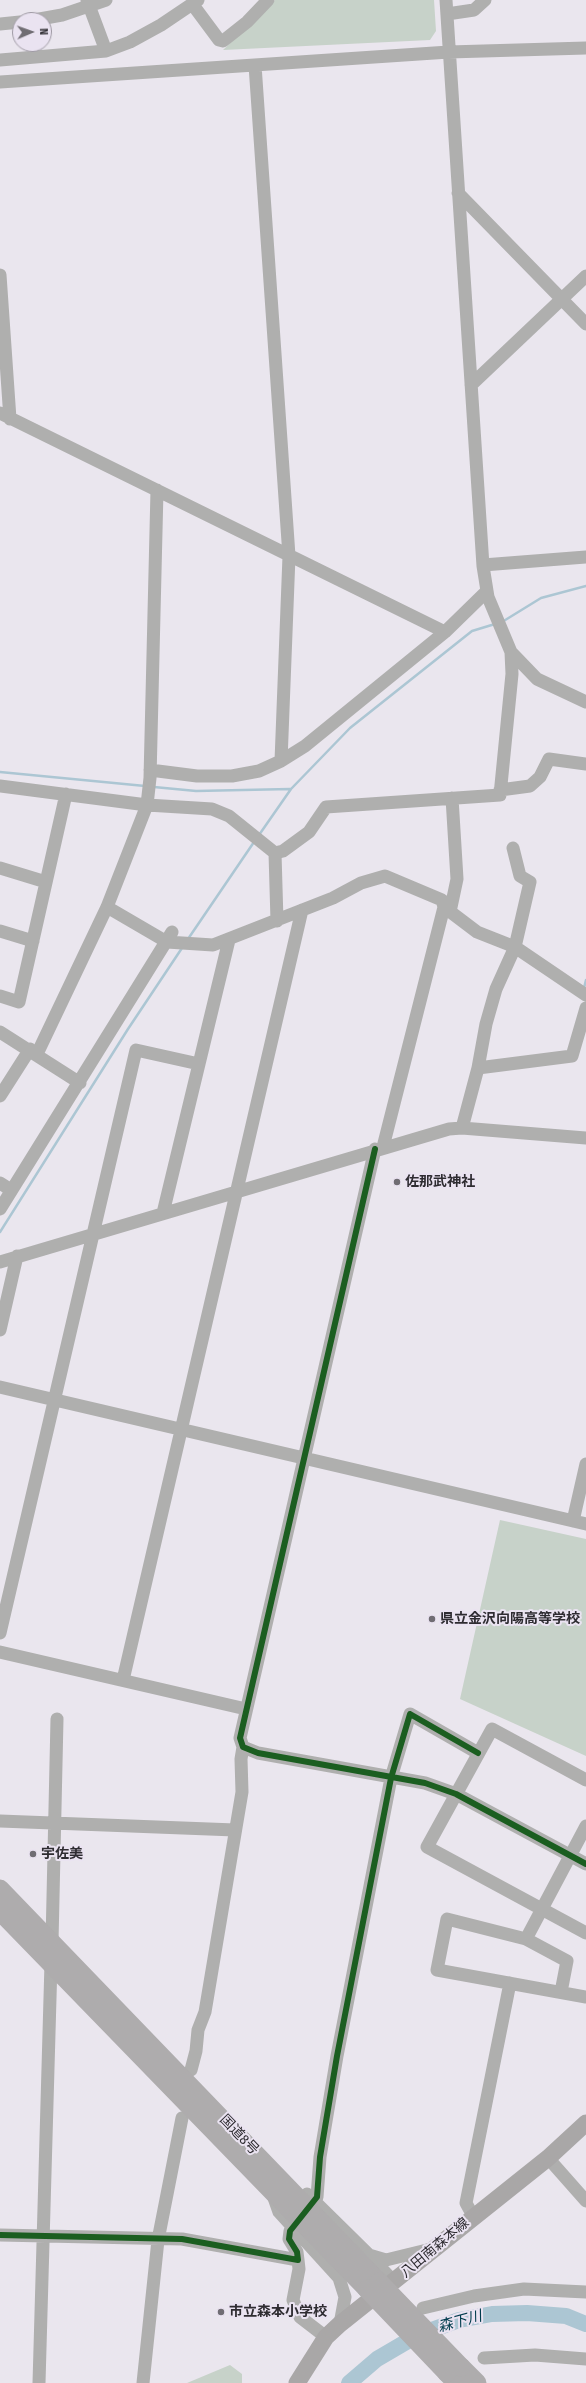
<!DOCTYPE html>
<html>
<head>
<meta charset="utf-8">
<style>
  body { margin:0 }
  #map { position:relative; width:586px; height:2383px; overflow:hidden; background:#eae6ee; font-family:"Fira Sans Condensed",sans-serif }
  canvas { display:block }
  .north { position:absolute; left:12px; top:12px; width:40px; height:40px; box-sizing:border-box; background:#eae3f1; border:1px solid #9f9aa4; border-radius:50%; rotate:88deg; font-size:11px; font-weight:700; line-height:16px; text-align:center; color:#2e2c31 }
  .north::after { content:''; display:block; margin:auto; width:14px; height:18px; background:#706d73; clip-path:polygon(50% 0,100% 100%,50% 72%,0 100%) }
</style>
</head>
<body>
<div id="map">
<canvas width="586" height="2383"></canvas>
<div class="north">N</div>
</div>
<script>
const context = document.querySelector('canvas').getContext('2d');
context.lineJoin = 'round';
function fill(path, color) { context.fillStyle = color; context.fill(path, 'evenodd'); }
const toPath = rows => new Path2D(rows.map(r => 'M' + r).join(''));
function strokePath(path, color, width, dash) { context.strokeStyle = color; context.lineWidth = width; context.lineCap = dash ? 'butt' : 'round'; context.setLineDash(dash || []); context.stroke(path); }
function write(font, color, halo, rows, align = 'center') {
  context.font = font + ' "Fira Sans Condensed","Noto Sans JP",sans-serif'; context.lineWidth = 4; context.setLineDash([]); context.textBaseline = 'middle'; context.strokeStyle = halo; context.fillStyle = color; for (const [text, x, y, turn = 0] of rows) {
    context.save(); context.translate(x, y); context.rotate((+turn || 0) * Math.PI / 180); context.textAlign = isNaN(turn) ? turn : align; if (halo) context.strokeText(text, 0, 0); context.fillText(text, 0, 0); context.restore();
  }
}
const green = toPath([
  [275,0,434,0,436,31,430,40,223,50],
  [500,1520,586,1539,586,1756,460,1699],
  [230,2365,242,2374,242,2383,187,2383]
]);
const stream = toPath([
  [502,622,541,598,586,586],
  [0,772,145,786],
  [154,787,196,791,290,789],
  [259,835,291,789,350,728,472,631,495,624],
  [188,939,254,842],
  [584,988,586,980],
  [0,1232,128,1029,182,948]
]);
const river = toPath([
  [349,2383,377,2359,418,2335,459,2320,492,2314,527,2313,566,2316,586,2324]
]);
const minor = toPath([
  [87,0,106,51],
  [446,0,483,566,488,597,511,652,537,679,586,702],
  [193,5,219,40,223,41,247,22,268,0],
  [447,14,474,10,485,0],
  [34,20,62,15,106,0],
  [0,24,20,22],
  [0,60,106,51,130,42,161,25,198,0],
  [255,65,289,556,281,761],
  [0,82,449,52,586,48],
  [458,193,586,324],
  [0,275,10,419],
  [471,385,586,276],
  [0,413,445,632],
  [483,565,586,557],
  [150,770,197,776,232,776,259,771,281,761,305,746,445,632,487,591],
  [0,786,147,805,212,809,229,816,275,853,283,851,309,832,326,807,500,795,512,674,511,652],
  [500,790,530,786,540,777,549,759,586,764],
  [275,853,277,921],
  [0,868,46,882],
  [107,907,167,942,213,945,333,898,361,883,385,876,442,900,444,907,383,1147],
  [444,907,477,932,515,947,586,995],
  [450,912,457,879,452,798],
  [0,931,33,941],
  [0,996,19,1002,66,794],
  [0,1032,80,1083],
  [37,1054,107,907,147,805,150,778,157,490],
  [199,1064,229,940],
  [478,1068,486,1024,496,989,515,947,530,882,520,876,513,848],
  [0,1096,30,1049],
  [462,1128,478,1068,572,1056,586,1008],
  [375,1149,240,1738,243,1747,258,1753,425,1783,456,1794,586,1864],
  [0,1183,11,1190],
  [0,1209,172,932],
  [0,1262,449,1129,462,1128,586,1138],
  [0,1330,17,1256],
  [0,1387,586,1524],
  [573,1521,586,1464],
  [0,1633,136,1050,199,1064,163,1213],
  [0,1652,246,1709],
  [123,1680,302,910],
  [586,1780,492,1729,427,1847,586,1933],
  [0,1821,235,1830],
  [526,1939,586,1826],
  [52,1942,57,1719],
  [561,1992,567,1961,526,1939,447,1919,437,1970,586,1997],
  [191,2070,196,2051,198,2030,205,2012,242,1792,241,1759,243,1747],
  [548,2158,586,2201],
  [307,2194,369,2255,386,2260,431,2249],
  [273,2195,279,2212,339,2278,345,2297,340,2324],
  [317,2197,320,2157,337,2056,391,1778,410,1714,478,1753],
  [473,2216,466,2203,510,1983],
  [0,2235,182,2239,298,2260,297,2252,289,2239,290,2231],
  [369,2255,394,2282],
  [298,2260,299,2269,293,2300,300,2317,326,2337],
  [423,2308,474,2296,524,2289,586,2292],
  [484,2358,535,2355,586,2359],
  [39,2383,51,1963],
  [143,2383,158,2240,182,2118]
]);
const major = toPath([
  [297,2383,326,2337,340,2324,548,2158,586,2123]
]);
const highway = toPath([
  [0,1889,379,2282],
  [0,1911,367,2289],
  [461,2367,477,2383],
  [447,2373,457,2383]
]);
const highwayBridge = toPath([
  [379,2282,461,2367],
  [367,2289,447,2373]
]);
const cycleway = toPath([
  [375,1149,240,1738,243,1747,258,1753,425,1783,456,1794,586,1864],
  [0,2235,182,2239,298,2260,297,2252,289,2239,290,2231,317,2197,320,2157,337,2056,391,1778,410,1714,478,1753]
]);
const markers = [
  [397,1182,4,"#706d73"],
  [432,1619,4,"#706d73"],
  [33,1854,4,"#706d73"],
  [221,2312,4,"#706d73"]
];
const poiNames = [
  ["佐那武神社",405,1182],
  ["県立金沢向陽高等学校",440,1619],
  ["宇佐美",41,1854],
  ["市立森本小学校",229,2312]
];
const streetNames = [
  ["国道8号",239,2135,46],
  ["八田南森本線",435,2248,-40]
];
const waterNames = [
  ["森下川",460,2322,-15]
];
fill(green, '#c7d2c9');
strokePath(stream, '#acc6d3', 2.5);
strokePath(river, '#acc6d3', 16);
strokePath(minor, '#afafae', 13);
strokePath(major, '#a9a7a7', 17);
strokePath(highway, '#aeacad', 19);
strokePath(highwayBridge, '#aeacad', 19);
strokePath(cycleway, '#1b5e20', 6);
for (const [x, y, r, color] of markers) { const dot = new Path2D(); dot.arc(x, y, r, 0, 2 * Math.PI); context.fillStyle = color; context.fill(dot); strokePath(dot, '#eae3f1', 1.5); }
write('bold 14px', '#2e2c31', '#eae3f1', poiNames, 'left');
write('14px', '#2e2c31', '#eae3f1', streetNames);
write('italic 15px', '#003c4d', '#eae3f1', waterNames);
</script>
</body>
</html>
